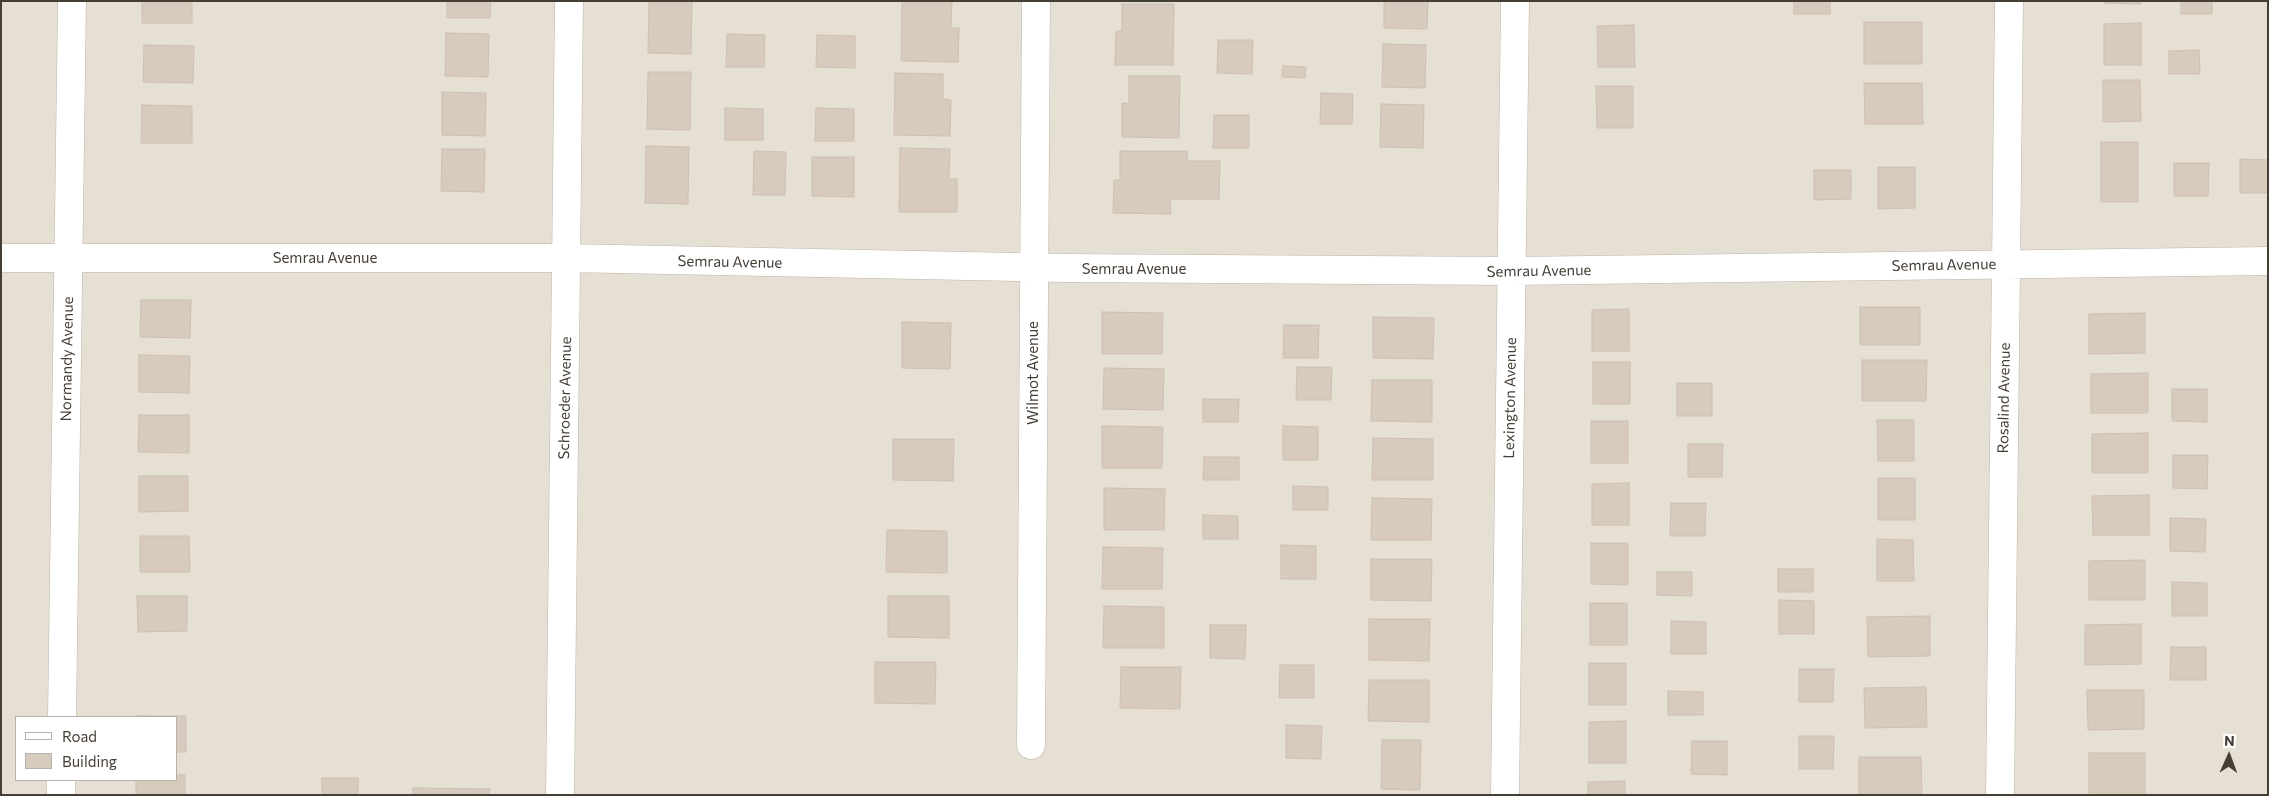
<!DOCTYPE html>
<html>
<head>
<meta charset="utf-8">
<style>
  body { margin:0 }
  #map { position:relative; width:2269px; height:796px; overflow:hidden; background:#f3eee5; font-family:Commissioner,sans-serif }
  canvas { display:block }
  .frame { position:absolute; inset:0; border:2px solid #453e35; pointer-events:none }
  .legend { position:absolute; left:15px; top:716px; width:162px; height:65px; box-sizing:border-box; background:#fff; border:1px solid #b5b2ae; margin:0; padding:6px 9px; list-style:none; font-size:15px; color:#453e35 }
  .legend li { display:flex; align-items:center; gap:10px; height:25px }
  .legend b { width:25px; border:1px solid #b5b2ae }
  .north { position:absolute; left:2204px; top:731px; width:50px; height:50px; -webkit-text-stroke:4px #fff; paint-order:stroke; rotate:2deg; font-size:14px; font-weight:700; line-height:20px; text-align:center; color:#453e35 }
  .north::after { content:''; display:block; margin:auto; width:18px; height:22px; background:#453e35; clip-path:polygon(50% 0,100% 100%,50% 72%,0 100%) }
</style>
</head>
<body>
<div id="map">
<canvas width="2269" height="796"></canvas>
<div class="frame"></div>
<ul class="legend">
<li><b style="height:6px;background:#fff"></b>Road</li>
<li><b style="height:14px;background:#d7cbbe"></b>Building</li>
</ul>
<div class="north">N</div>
</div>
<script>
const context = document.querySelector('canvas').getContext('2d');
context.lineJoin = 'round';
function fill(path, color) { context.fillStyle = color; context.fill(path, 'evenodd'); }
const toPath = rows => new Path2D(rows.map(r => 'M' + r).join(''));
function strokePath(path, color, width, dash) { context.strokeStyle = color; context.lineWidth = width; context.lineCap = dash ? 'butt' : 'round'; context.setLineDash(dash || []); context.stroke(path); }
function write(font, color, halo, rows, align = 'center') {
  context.font = font + ' Commissioner,sans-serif'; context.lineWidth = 5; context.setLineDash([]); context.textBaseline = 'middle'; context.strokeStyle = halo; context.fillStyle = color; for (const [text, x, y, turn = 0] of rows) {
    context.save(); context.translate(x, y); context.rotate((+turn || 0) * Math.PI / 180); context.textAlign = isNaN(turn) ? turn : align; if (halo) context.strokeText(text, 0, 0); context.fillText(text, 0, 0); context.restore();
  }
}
const residential = toPath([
  [1,1,2268,1,2268,795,1,795],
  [16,717,176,717,176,780,16,780]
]);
const building = toPath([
  [142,1,192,1,192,23,142,23,142,1],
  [447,1,491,1,490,18,447,18,447,1],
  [649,1,692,1,691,54,648,53,649,1],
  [902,1,952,1,951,28,959,28,958,62,901,61,902,1],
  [1384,1,1428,1,1427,29,1384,28,1384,1],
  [1794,1,1830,1,1830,14,1794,14,1794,1],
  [2104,1,2141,1,2141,4,2104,3,2104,1],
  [2181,1,2212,1,2212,14,2181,14,2181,1],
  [1122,4,1174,4,1173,65,1115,65,1116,31,1122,31,1122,4],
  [1864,22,1922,22,1922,64,1864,64,1864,22],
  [2141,23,2141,65,2104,65,2104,24,2141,23],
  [1634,25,1635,67,1598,67,1597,26,1634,25],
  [446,33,489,34,488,77,445,76,446,33],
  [727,34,765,35,764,67,726,67,727,34],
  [817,35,855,36,855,68,816,67,817,35],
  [1218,40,1253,40,1252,74,1217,73,1218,40],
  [1383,44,1426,45,1425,88,1382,87,1383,44],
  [144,45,194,46,193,83,143,82,144,45],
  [2199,50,2200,74,2169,74,2169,51,2199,50],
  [1283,66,1306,67,1305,78,1282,77,1283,66],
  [648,72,691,72,690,130,647,129,648,72],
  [895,73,943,74,943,99,951,100,950,136,894,135,895,73],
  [1129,76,1180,76,1179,138,1122,137,1122,103,1129,104,1129,76],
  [2103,80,2140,80,2141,121,2103,122,2103,80],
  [1864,83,1922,83,1923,124,1865,124,1864,83],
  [1596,86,1633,86,1633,128,1597,128,1596,86],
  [442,92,486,93,485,136,442,135,442,92],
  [1321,93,1353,94,1352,124,1320,124,1321,93],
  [1381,104,1424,105,1423,148,1380,147,1381,104],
  [142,105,192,106,192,143,141,143,142,105],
  [725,108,763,109,763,140,725,140,725,108],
  [816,108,854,109,854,141,815,141,816,108],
  [1214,115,1249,115,1249,148,1213,148,1214,115],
  [2101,142,2138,142,2138,202,2101,202,2101,142],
  [646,146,689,147,688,204,645,203,646,146],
  [900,148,950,149,949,179,957,179,957,212,899,212,900,148],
  [442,149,485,149,484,192,441,191,442,149],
  [754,151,786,152,785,195,753,195,754,151],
  [1120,151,1187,151,1188,161,1220,161,1219,199,1170,199,1171,214,1113,213,1114,180,1120,180,1120,151],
  [812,157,854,157,854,197,812,196,812,157],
  [2240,159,2268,160,2268,193,2240,193,2240,159],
  [2174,163,2209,163,2208,196,2174,196,2174,163],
  [1878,167,1915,167,1915,208,1878,209,1878,167],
  [1814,170,1851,170,1851,199,1814,200,1814,170],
  [141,300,191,300,190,338,140,337,141,300],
  [1860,307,1920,307,1920,345,1860,345,1860,307],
  [1629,309,1629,351,1592,351,1592,310,1629,309],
  [1102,312,1163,313,1162,354,1102,354,1102,312],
  [2145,313,2145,353,2089,354,2089,314,2145,313],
  [1373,317,1434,318,1433,359,1373,358,1373,317],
  [902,322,951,323,950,369,902,368,902,322],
  [1284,325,1319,325,1318,358,1283,358,1284,325],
  [139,355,190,356,189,393,139,392,139,355],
  [1862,360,1927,360,1926,401,1862,401,1862,360],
  [1593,362,1630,362,1630,404,1593,404,1593,362],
  [1297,367,1332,367,1331,400,1296,400,1297,367],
  [1104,368,1164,369,1163,410,1103,409,1104,368],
  [2148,373,2148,413,2091,413,2091,374,2148,373],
  [1372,380,1432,380,1432,422,1371,421,1372,380],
  [1677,383,1712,383,1712,416,1677,416,1677,383],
  [2172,389,2207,389,2207,422,2172,421,2172,389],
  [1203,399,1239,399,1238,422,1203,422,1203,399],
  [139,415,189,415,189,453,138,452,139,415],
  [1877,420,1914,420,1914,461,1878,461,1877,420],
  [1591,421,1628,421,1628,463,1591,463,1591,421],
  [1102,426,1163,427,1162,468,1102,468,1102,426],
  [1283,426,1318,427,1318,460,1283,460,1283,426],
  [2148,433,2148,473,2092,473,2092,434,2148,433],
  [1373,438,1433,439,1433,480,1372,480,1373,438],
  [893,439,954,439,953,481,893,480,893,439],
  [1688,444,1723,444,1722,477,1688,477,1688,444],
  [2173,455,2208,455,2207,489,2173,488,2173,455],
  [1204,457,1239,457,1239,480,1203,480,1204,457],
  [139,476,188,476,188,511,139,512,139,476],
  [1878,478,1915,478,1915,520,1878,520,1878,478],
  [1629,483,1629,525,1592,525,1592,484,1629,483],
  [1293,486,1328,487,1328,510,1293,510,1293,486],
  [1104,488,1165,489,1164,530,1104,530,1104,488],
  [2149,495,2149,535,2093,535,2092,496,2149,495],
  [1372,498,1432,499,1431,540,1371,540,1372,498],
  [1671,503,1706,503,1705,536,1670,536,1671,503],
  [1203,515,1238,516,1238,539,1203,539,1203,515],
  [2170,518,2206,519,2205,552,2170,551,2170,518],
  [887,530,947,531,947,573,886,572,887,530],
  [140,536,189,536,190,572,140,572,140,536],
  [1877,539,1913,540,1914,581,1877,581,1877,539],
  [1591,543,1628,543,1628,585,1591,584,1591,543],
  [1281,545,1316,546,1316,579,1281,579,1281,545],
  [1103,547,1163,548,1162,589,1102,589,1103,547],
  [1371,559,1432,559,1431,601,1371,600,1371,559],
  [2145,560,2145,600,2089,600,2089,561,2145,560],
  [1778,569,1813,569,1813,592,1778,592,1778,569],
  [1657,572,1692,572,1692,596,1657,595,1657,572],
  [2172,582,2207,583,2207,616,2172,616,2172,582],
  [137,596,187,596,187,631,138,632,137,596],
  [888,596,949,596,949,638,888,637,888,596],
  [1779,600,1814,601,1814,634,1779,634,1779,600],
  [1590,603,1627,603,1627,645,1590,645,1590,603],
  [1104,606,1164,607,1164,648,1103,648,1104,606],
  [1930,616,1930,656,1868,657,1867,617,1930,616],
  [1369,619,1430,619,1429,661,1369,660,1369,619],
  [1671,621,1706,622,1706,654,1671,654,1671,621],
  [2141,624,2141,664,2085,665,2085,625,2141,624],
  [1210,625,1246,625,1245,659,1210,658,1210,625],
  [2171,647,2206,647,2206,680,2170,680,2171,647],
  [875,662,936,662,935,704,875,703,875,662],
  [1589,663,1626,663,1626,705,1589,705,1589,663],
  [1280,665,1314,665,1314,698,1279,698,1280,665],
  [1121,667,1181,667,1180,709,1120,708,1121,667],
  [1799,669,1834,669,1833,702,1799,702,1799,669],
  [1369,680,1429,680,1429,722,1368,721,1369,680],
  [1926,687,1927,727,1865,728,1864,688,1926,687],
  [2087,690,2144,690,2144,729,2088,730,2087,690],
  [1668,691,1703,692,1703,715,1668,715,1668,691],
  [136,716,186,716,186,752,176,752,176,717,136,716],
  [1626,721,1626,763,1589,763,1589,722,1626,721],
  [1286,725,1322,726,1321,759,1286,758,1286,725],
  [1799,736,1834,736,1833,769,1799,769,1799,736],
  [1382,740,1421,740,1420,790,1381,789,1382,740],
  [1692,741,1727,741,1727,775,1691,774,1692,741],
  [2089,753,2145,753,2145,793,2089,793,2089,753],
  [1859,757,1921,757,1922,795,1859,795,1859,757],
  [176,775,185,775,185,795,136,795,136,780,176,780,176,775],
  [322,778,358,778,358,795,322,795,322,778],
  [1625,781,1625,795,1588,795,1588,782,1625,781],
  [413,788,490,789,489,795,413,795,413,788]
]);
const minor = toPath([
  [1,258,567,258,1066,268,1512,271,2268,261],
  [62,717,72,1],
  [1031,745,1036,1],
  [61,795,61,780],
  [560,795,569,1],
  [1505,795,1515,1],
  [2000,795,2009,1]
]);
const streetNames = [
  ["Semrau Avenue",325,258],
  ["Semrau Avenue",730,262,1],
  ["Semrau Avenue",1944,265,-1],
  ["Semrau Avenue",1134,269],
  ["Semrau Avenue",1539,271,-1],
  ["Normandy Avenue",67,359,-89],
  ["Wilmot Avenue",1033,373,-90],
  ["Schroeder Avenue",565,398,-89],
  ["Lexington Avenue",1510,398,-89],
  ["Rosalind Avenue",2004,398,-89]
];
fill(residential, '#e6dfd3');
fill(building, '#d7cbbe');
strokePath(building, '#cfc0ae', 1);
strokePath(minor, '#beb5a8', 29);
strokePath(minor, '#fff', 28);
write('15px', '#453e35', '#fff', streetNames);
</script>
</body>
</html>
